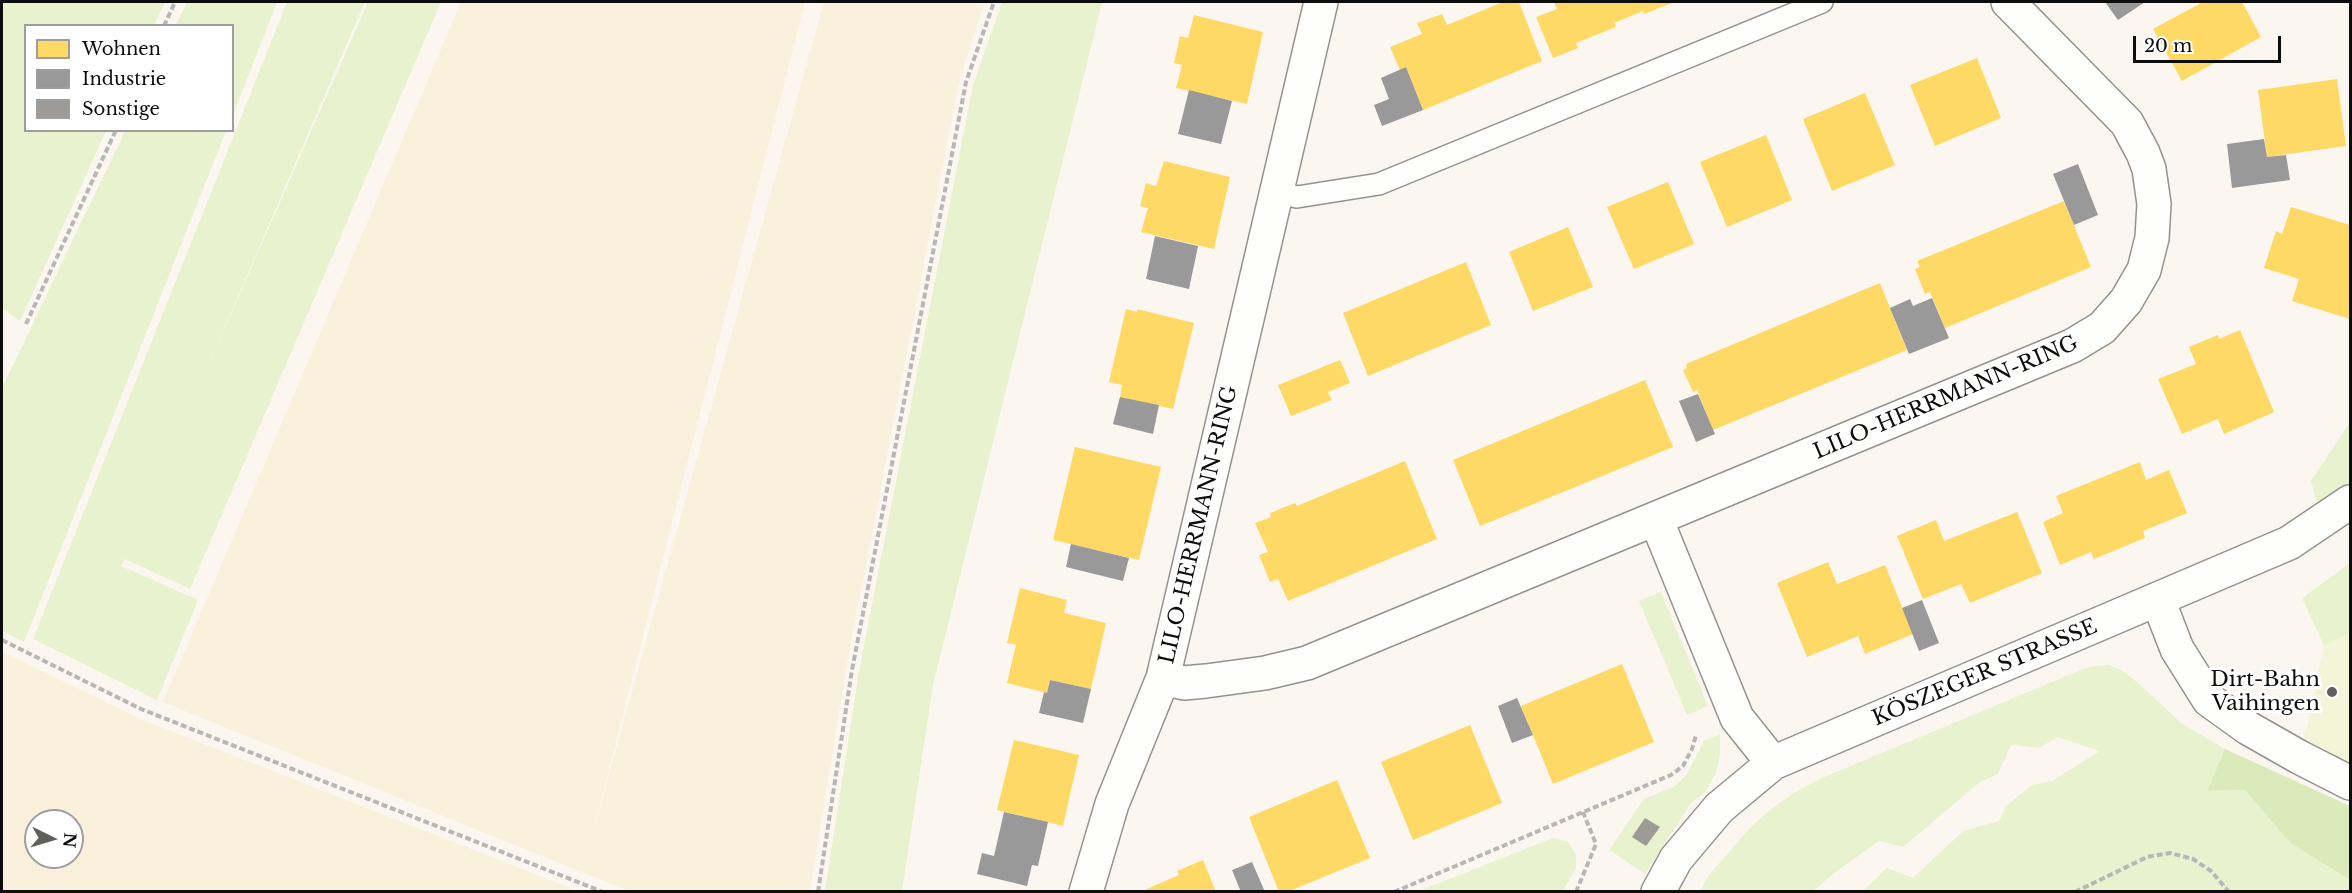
<!DOCTYPE html>
<html>
<head>
<meta charset="utf-8">
<style>
  body { margin:0 }
  #map { position:relative; width:2352px; height:893px; overflow:hidden; background:#fbf7f0; font-family:"Libre Baskerville",serif }
  canvas { display:block }
  .frame { position:absolute; inset:0; border:3px solid #0d0d0d; pointer-events:none }
  .legend { position:absolute; left:24px; top:24px; width:210px; height:108px; box-sizing:border-box; background:#fff; border:2px solid #9e9e9e; margin:0; padding:8px 10px; list-style:none; font-size:18px; color:#0d0d0d }
  .legend li { display:flex; align-items:center; gap:12px; height:30px }
  .legend b { width:30px; border:2px solid #9e9e9e }
  .north { position:absolute; left:24px; top:809px; width:60px; height:60px; box-sizing:border-box; background:#fff; border:2px solid #9e9e9e; border-radius:50%; rotate:95deg; font-size:16px; font-weight:700; line-height:24px; text-align:center; color:#0d0d0d }
  .north::after { content:''; display:block; margin:auto; width:21px; height:27px; background:#605f5c; clip-path:polygon(50% 0,100% 100%,50% 72%,0 100%) }
  .scale { position:absolute; left:2133px; top:36px; width:148px; height:27px; box-sizing:border-box; border:3px solid #0d0d0d; border-top:0; padding-left:8px; font-size:18px; line-height:21px; white-space:nowrap; color:#0d0d0d; -webkit-text-stroke:4px #fff; paint-order:stroke }
</style>
</head>
<body>
<div id="map">
<canvas width="2352" height="893"></canvas>
<div class="frame"></div>
<ul class="legend">
<li><b style="height:16px;background:#ffd966"></b>Wohnen</li>
<li><b style="height:16px;background:#999"></b>Industrie</li>
<li><b style="height:16px;background:#9e9a96"></b>Sonstige</li>
</ul>
<div class="north">N</div>
<div class="scale">20 m</div>
</div>
<script>
const context = document.querySelector('canvas').getContext('2d');
context.lineJoin = 'round';
function fill(path, color) { context.fillStyle = color; context.fill(path, 'evenodd'); }
const toPath = rows => new Path2D(rows.map(r => 'M' + r).join(''));
function strokePath(path, color, width, dash) { context.strokeStyle = color; context.lineWidth = width; context.lineCap = dash ? 'butt' : 'round'; context.setLineDash(dash || []); context.stroke(path); }
function write(font, color, halo, rows, align = 'center') {
  context.font = font + ' "Libre Baskerville",serif'; context.lineWidth = 6; context.setLineDash([]); context.textBaseline = 'middle'; context.strokeStyle = halo; context.fillStyle = color; for (const [text, x, y, turn = 0] of rows) {
    context.save(); context.translate(x, y); context.rotate((+turn || 0) * Math.PI / 180); context.textAlign = isNaN(turn) ? turn : align; if (halo) context.strokeText(text, 0, 0); context.fillText(text, 0, 0); context.restore();
  }
}
const farmland = toPath([
  [461,2,805,2,593,832,824,2,985,2,959,81,846,669,810,891,628,891,163,702],
  [2,651,138,718,578,891,2,891],
  [36,821,72,821,72,857,36,857]
]);
const green = toPath([
  [2,2,165,2,154,25,26,26,26,130,106,131,20,321,2,308],
  [187,2,277,2,233,115,232,26,176,25],
  [287,2,365,2,204,375,368,2,441,2,190,589,125,559,121,566,198,600,157,700,33,639],
  [1002,2,1102,2,933,685,902,891,825,891,859,671,973,85],
  [125,131,226,131,24,642,2,631,2,388],
  [2350,422,2350,482,2318,506,2311,481],
  [2350,563,2350,633,2324,646,2302,598],
  [1661,592,1708,706,1687,715,1639,601],
  [2109,665,2123,671,2137,682,2181,723,2225,749,2207,791,2245,790,2290,843,2350,880,2350,892,1863,891,1887,868,1913,878,1963,831,1999,821,2006,806,2032,785,2052,781,2100,751,2058,737,2039,748,2011,745,1998,774,1980,782,1903,847,1879,841,1833,874,1813,891,1699,892,1709,875,1749,829,1771,809,1795,792,1822,778,2083,669,2094,666],
  [1720,734,1720,753,1716,773,1705,792,1691,803,1645,874,1609,850,1644,799,1675,786,1687,774,1704,741],
  [1553,838,1568,842,1576,855,1576,868,1563,891,1419,891]
]);
const forest = toPath([
  [2225,749,2350,806,2350,880,2290,843,2245,790,2207,791]
]);
const pitch = toPath([
  [2350,633,2350,764,2304,739,2324,646]
]);
const homes = toPath([
  [1503,2,1519,2,1542,61,1423,110,1406,67,1400,70,1390,47,1422,34,1417,23,1442,14,1447,25],
  [1554,2,1675,2,1644,14,1643,11,1614,23,1616,27,1576,43,1578,48,1553,58,1536,17,1557,9],
  [2203,2,2242,2,2261,37,2182,81,2153,29],
  [1194,15,1263,32,1247,104,1176,88,1182,65,1174,63,1180,36,1188,38],
  [1977,58,2001,118,1935,146,1910,85],
  [2337,79,2346,146,2267,157,2258,90],
  [1865,93,1895,165,1832,191,1803,119],
  [1766,135,1792,200,1727,227,1700,162],
  [1164,161,1230,177,1214,249,1141,232,1148,208,1140,206,1146,183,1156,186],
  [1668,182,1694,244,1634,269,1607,207],
  [2064,201,2091,267,1945,328,1930,292,1925,294,1915,269,1920,267,1917,261],
  [2291,207,2350,225,2350,319,2292,301,2299,279,2264,268,2276,231,2282,234],
  [1568,227,1593,287,1533,311,1509,252],
  [1466,262,1491,325,1368,376,1343,313],
  [1880,283,1907,350,1713,430,1697,390,1693,392,1683,370,1687,368,1686,364],
  [1126,309,1137,312,1137,309,1194,323,1173,409,1120,397,1122,385,1109,382],
  [2240,330,2274,412,2224,434,2218,419,2182,434,2158,379,2196,364,2189,347,2218,335,2219,339],
  [1340,360,1350,383,1328,392,1332,400,1291,416,1278,385],
  [1645,380,1673,447,1480,526,1453,460],
  [1075,447,1161,467,1139,560,1053,540],
  [1405,461,1437,539,1288,601,1278,579,1270,582,1259,555,1268,552,1255,523,1271,517,1270,513,1295,503,1297,506],
  [2140,462,2146,480,2169,470,2187,513,2143,531,2145,538,2094,559,2091,552,2060,565,2043,522,2063,513,2056,496],
  [2017,512,2042,573,1970,603,1961,584,1923,599,1897,536,1936,520,1944,541],
  [1828,562,1837,584,1885,565,1913,634,1865,654,1858,636,1807,657,1777,583],
  [1020,588,1067,600,1064,613,1106,623,1091,689,1050,680,1047,693,1007,683,1016,645,1007,643],
  [1622,664,1654,742,1553,784,1521,706],
  [1470,725,1502,803,1413,840,1381,762],
  [1014,740,1079,755,1063,826,997,810],
  [1337,780,1370,858,1287,892,1279,892,1249,817],
  [1203,860,1216,892,1140,892,1179,875,1177,871]
]);
const industry = toPath([
  [2105,2,2145,2,2118,20],
  [1406,67,1423,110,1382,126,1374,105,1389,99,1381,78],
  [1189,90,1232,101,1221,144,1178,134],
  [2264,139,2267,157,2286,155,2290,180,2232,188,2227,144],
  [2078,164,2098,215,2074,225,2053,174],
  [1155,236,1198,246,1189,289,1146,279],
  [1932,298,1949,338,1909,354,1890,308,1910,299,1913,306],
  [1698,394,1715,434,1696,442,1679,401],
  [1120,397,1159,405,1153,434,1113,424],
  [1071,544,1129,558,1123,581,1066,567],
  [1922,600,1939,643,1919,651,1902,608],
  [1050,680,1091,689,1083,723,1039,713,1044,692,1047,693],
  [1517,698,1533,735,1512,743,1498,706],
  [1004,812,1048,822,1038,866,1032,865,1027,886,977,874,982,853,994,856],
  [1252,862,1265,892,1241,892,1232,870]
]);
const building = toPath([
  [1645,818,1660,827,1646,846,1632,837]
]);
const path = toPath([
  [164,26,175,2],
  [26,324,116,130],
  [2,640,141,709,603,892],
  [818,892,852,670,966,82,994,2],
  [1394,892,1671,775,1683,766,1692,749,1696,735],
  [1576,892,1596,844,1583,812],
  [2075,892,2147,857,2170,853,2193,859,2211,871,2229,892]
]);
const service = toPath([
  [1277,192,1297,197,1379,184,1822,2]
]);
const minor = toPath([
  [1656,519,1737,718,1773,763],
  [2158,600,2177,649,2209,700,2248,728,2299,757,2350,783],
  [1163,678,1184,683,1206,681,1265,673,1307,663,2072,346,2102,328,2126,301,2144,270,2152,238,2154,204,2149,169,2143,153,2127,123,2008,2],
  [1086,892,1112,804,1163,678,1321,2],
  [1658,892,1676,859,1719,808,1773,763,2289,543,2350,502]
]);
const markers = [
  [2332,692,6,"#605f5c"]
];
const streetNames = [
  ["LILO-HERRMANN-RING",1946,398,-23],
  ["LILO-HERRMANN-RING",1199,525,-77],
  ["KÖSZEGER STRASSE",1985,673,-23]
];
const poiNames = [
  ["Dirt-Bahn",2320,680],
  ["Vaihingen",2320,704]
];
fill(farmland, '#f9f1db');
fill(green, '#e9f2ce');
fill(forest, '#dbeabb');
fill(pitch, '#f2f5d8');
fill(homes, '#ffd966');
fill(industry, '#999');
fill(building, '#9e9a96');
strokePath(service, '#94928f', 24);
strokePath(minor, '#94928f', 36);
strokePath(path, '#b8b7b6', 4, [6, 3]);
strokePath(service, '#fefefd', 21);
strokePath(minor, '#fefefd', 33);
for (const [x, y, r, color] of markers) { const dot = new Path2D(); dot.arc(x, y, r, 0, 2 * Math.PI); context.fillStyle = color; context.fill(dot); strokePath(dot, '#fff', 2); }
write('21px', '#0d0d0d', '#fff', streetNames);
write('21px', '#0d0d0d', '#fff', poiNames, 'right');
</script>
</body>
</html>
